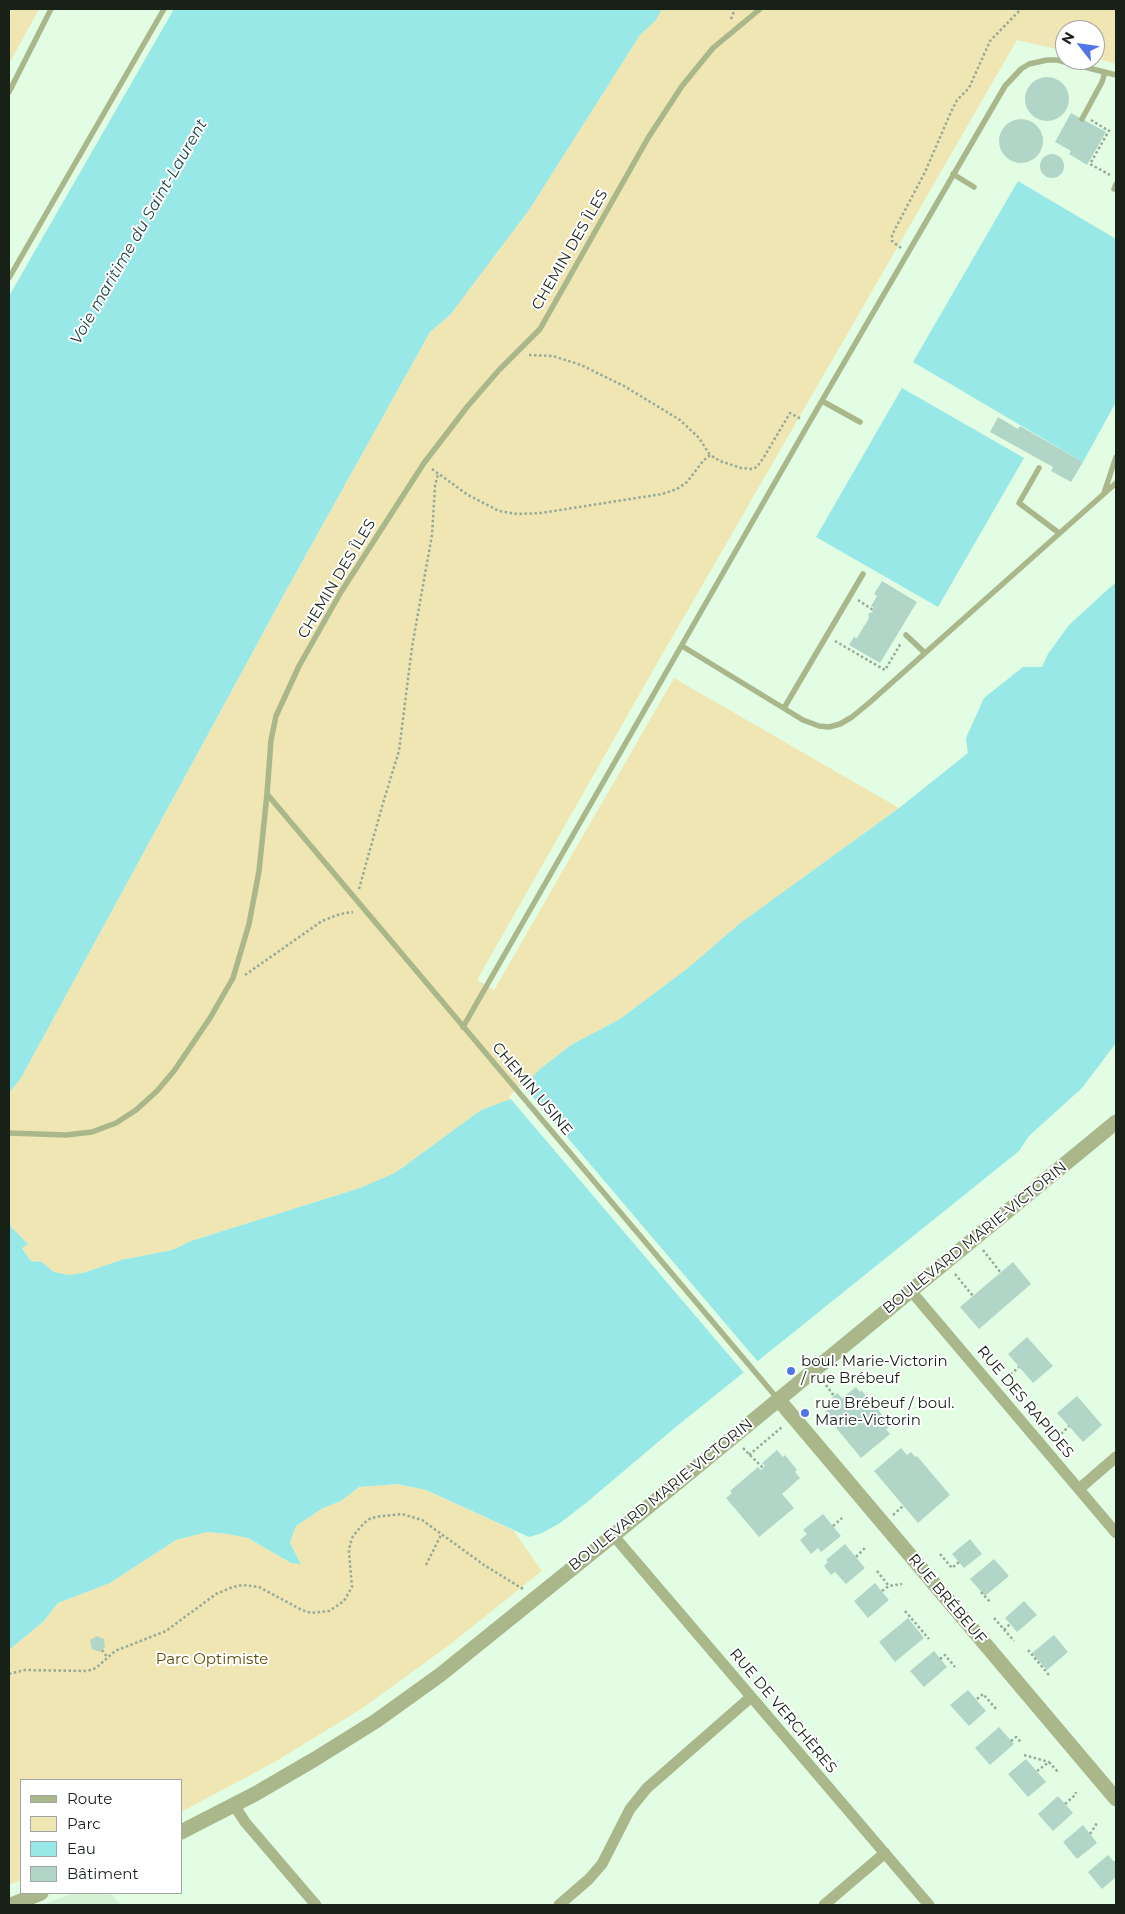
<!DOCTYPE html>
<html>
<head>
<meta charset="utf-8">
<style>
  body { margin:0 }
  #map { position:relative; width:1125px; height:1914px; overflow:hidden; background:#e2fde4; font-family:Montserrat,sans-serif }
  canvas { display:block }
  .frame { position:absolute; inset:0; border:10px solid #172118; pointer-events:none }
  .legend { position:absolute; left:20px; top:1779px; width:162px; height:115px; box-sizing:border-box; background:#fff; border:1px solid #a2a6a3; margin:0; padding:6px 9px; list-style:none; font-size:15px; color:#172118 }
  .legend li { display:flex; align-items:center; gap:10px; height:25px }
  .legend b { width:25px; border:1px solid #a2a6a3 }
  .north { position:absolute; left:1055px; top:20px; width:50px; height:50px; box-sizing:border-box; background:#fff; border:1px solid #a2a6a3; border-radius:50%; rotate:300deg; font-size:14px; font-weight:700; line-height:20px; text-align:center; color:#172118 }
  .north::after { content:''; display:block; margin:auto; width:18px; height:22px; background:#5075e9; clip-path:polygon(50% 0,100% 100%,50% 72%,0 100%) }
</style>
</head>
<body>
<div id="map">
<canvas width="1125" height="1914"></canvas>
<div class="frame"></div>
<ul class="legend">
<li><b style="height:6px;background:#a9b78b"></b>Route</li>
<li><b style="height:14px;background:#f0e6b3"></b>Parc</li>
<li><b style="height:14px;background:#98e8e7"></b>Eau</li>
<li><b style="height:14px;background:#b1d6c8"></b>Bâtiment</li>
</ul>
<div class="north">N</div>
</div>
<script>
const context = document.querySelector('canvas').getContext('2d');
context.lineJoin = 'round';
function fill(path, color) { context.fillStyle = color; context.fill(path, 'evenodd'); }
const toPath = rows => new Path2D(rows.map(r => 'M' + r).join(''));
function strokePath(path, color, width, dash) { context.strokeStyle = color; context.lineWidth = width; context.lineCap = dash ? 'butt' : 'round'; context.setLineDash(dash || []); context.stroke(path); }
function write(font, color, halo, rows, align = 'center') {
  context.font = font + ' Montserrat,sans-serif'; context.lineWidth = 4; context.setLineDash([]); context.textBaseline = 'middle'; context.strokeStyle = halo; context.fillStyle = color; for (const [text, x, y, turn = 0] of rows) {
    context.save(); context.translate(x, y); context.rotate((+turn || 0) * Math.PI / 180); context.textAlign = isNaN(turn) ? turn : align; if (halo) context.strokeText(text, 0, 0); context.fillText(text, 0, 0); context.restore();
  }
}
const built = toPath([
  [73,1893,110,1893,121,1905,42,1905]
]);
const green = toPath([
  [9,9,39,9,9,64],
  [662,9,1116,9,1116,64,1095,58,1095,30,1065,30,1065,51,1017,40,655,667,477,980,494,990,674,678,899,808,739,924,688,968,620,1019,571,1045,540,1069,511,1100,481,1110,395,1173,360,1188,191,1241,172,1250,121,1260,83,1273,69,1275,54,1272,42,1262,31,1261,22,1247,27,1243,9,1225,9,1093,21,1078,288,587,430,332,450,315,529,210,640,35,656,20],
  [397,1484,426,1490,513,1530,542,1571,448,1646,361,1709,273,1763,181,1812,181,1780,21,1780,21,1880,9,1885,9,1650,44,1621,58,1603,110,1583,176,1540,207,1532,228,1534,248,1538,291,1563,301,1563,290,1543,296,1526,323,1508,341,1501,359,1487]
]);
const water = toPath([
  [174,9,662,9,656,20,640,35,529,210,450,315,430,332,288,587,21,1078,9,1093,9,296],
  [1018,181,1116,239,1116,402,1083,462,913,362],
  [902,388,1024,458,938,607,816,537],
  [1116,582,1116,1043,1082,1088,1029,1136,1019,1151,677,1426,586,1503,560,1523,542,1533,529,1537,426,1490,397,1484,359,1487,341,1501,323,1508,296,1526,290,1543,301,1564,291,1563,248,1538,228,1534,207,1532,176,1540,110,1583,58,1603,44,1621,9,1650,9,1225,28,1244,22,1248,31,1261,42,1262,54,1272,69,1275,83,1273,121,1260,172,1250,191,1241,360,1188,395,1173,481,1110,511,1099,540,1069,571,1045,620,1019,688,968,739,924,899,808,968,753,966,738,984,698,1023,667,1042,667,1048,654,1069,625]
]);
const pier = toPath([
  [522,1084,759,1363,745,1374,509,1097]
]);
const building = toPath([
  '1025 99a22 22 0 1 1 44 0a22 22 0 1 1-44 0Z',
  [1071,113,1106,132,1087,165,1069,154,1071,151,1055,142],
  '999 141a22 22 0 1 1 44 0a22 22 0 1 1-44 0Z',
  '1040 166a12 12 0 1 1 24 0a12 12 0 1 1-24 0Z',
  [998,417,1018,429,1020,426,1083,462,1071,482,1051,471,1053,467,990,432],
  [882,581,917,602,880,663,849,645,854,637,857,638,869,618,868,614,872,612,874,608,871,606,877,596,874,594],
  [1013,1262,1031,1284,979,1329,960,1307],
  [1027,1337,1053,1366,1033,1383,1008,1354],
  [856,1387,860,1392,861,1390,887,1420,885,1422,889,1427,886,1429,890,1434,861,1458,824,1413,836,1403,832,1398,837,1393,842,1398],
  [1077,1396,1102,1425,1083,1442,1057,1413],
  [901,1448,907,1455,911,1452,915,1457,917,1456,950,1495,918,1523,874,1471],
  [777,1450,783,1457,785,1455,797,1470,795,1472,800,1478,782,1494,794,1508,759,1537,726,1498,732,1493,730,1491,758,1467,761,1470,765,1466,762,1463],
  [823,1514,841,1536,821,1552,818,1548,811,1554,800,1540,807,1534,803,1530],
  [970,1539,982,1554,964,1568,952,1554],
  [845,1544,865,1568,846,1584,835,1572,831,1575,824,1566,828,1562,826,1560],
  [994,1559,1009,1576,985,1596,970,1579],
  [875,1583,889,1600,868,1618,854,1601],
  [1024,1601,1037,1615,1017,1632,1005,1618],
  [908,1618,924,1638,895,1662,879,1642],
  [1054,1635,1068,1652,1047,1670,1032,1653],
  [97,1636,104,1639,105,1647,100,1652,92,1649,90,1640],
  [934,1651,947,1667,924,1687,910,1671],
  [968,1690,986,1711,969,1726,950,1705],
  [999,1727,1014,1744,990,1765,975,1748],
  [1026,1759,1046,1782,1028,1797,1008,1774],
  [1058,1796,1073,1813,1053,1831,1038,1814],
  [1083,1825,1097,1843,1077,1859,1063,1842],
  [1108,1855,1116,1864,1116,1877,1102,1889,1088,1872]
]);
const path = toPath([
  [731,19,735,9],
  [1091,120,1109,131],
  [1110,175,1090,164,1110,129],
  [901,248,892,241,892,235,925,172,951,112,957,100,969,88,990,41,1021,9],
  [529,355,553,356,581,365,624,386,680,420,699,438,710,455],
  [432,469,468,495,499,511,517,514,541,513,662,494,677,489,687,482,703,461,710,455,720,461,741,468,752,469,757,467,764,457,790,413,801,419],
  [858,600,873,610],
  [835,641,885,670,901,643],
  [359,889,383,803,399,751,412,647,432,535,435,486,438,474],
  [245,975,322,921,340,914,353,912],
  [983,1250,1001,1273],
  [955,1274,973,1296],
  [823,1381,834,1396],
  [1003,1381,1019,1367],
  [1054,1441,1069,1426],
  [743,1448,763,1468],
  [749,1455,782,1427],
  [893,1515,903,1506],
  [833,1526,842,1518],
  [940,1554,952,1568,959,1562],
  [856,1557,866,1547],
  [426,1565,441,1535],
  [877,1571,889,1586],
  [882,1591,889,1586,902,1584],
  [981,1592,991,1603],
  [905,1611,929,1639],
  [994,1618,1014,1641],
  [1004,1630,1010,1624],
  [102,1650,107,1657],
  [1028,1650,1049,1675],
  [940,1659,945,1655,955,1667],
  [9,1674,25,1670,87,1671,96,1668,115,1651,166,1631,216,1594,233,1587,243,1585,259,1587,302,1610,311,1613,329,1611,344,1601,352,1587,349,1552,350,1544,353,1536,364,1523,371,1518,382,1516,402,1514,422,1520,484,1565,523,1589],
  [977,1699,983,1694,997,1710],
  [1011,1741,1016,1737,1022,1743],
  [1024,1755,1049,1762],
  [1037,1771,1049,1762,1058,1772],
  [1065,1804,1075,1795,1076,1792],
  [1090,1834,1097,1823],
  [1115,1863,1116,1862]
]);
const service = toPath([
  [9,92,51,9],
  [1082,119,1102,82,1105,72],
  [953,174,974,187],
  [1114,189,1116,184],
  [9,278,164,9],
  [822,401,860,422],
  [1039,468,1019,503,1059,533],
  [1104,493,1116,457],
  [906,635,925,653],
  [682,646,803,720,819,726,829,727,840,724,852,717,869,703,1116,483],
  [784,708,863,574],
  [267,794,777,1398],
  [463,1027,809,423,1005,86,1021,69,1029,64,1047,60,1057,60,1116,75],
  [9,1133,66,1135,92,1132,116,1123,136,1110,157,1091,174,1071,210,1018,233,978,249,924,259,871,267,794,271,740,276,716,299,666,341,592,424,463,467,407,499,370,540,329,648,138,682,86,713,48,760,9]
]);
const minor = toPath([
  [911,1291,1116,1533],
  [1079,1489,1116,1457],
  [613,1535,929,1905],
  [234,1805,245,1822,316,1905],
  [559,1905,589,1879,602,1864,630,1809,647,1788,751,1697],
  [824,1905,885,1853]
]);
const tertiary = toPath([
  [778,1399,1116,1799],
  [181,1832,255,1794,315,1759,376,1721,440,1675,620,1530,1116,1122],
  [11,1905,41,1893]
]);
const markers = [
  [791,1371,5,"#5075e9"],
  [805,1413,5,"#5075e9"]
];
const streetNames = [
  ["CHEMIN DES ÎLES",570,250,-60],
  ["CHEMIN DES ÎLES",337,579,-59],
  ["CHEMIN USINE",532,1089,50],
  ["BOULEVARD MARIE-VICTORIN",975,1238,-39],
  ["RUE DES RAPIDES",1025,1402,50],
  ["BOULEVARD MARIE-VICTORIN",661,1495,-39],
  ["RUE BRÉBEUF",947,1599,50],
  ["RUE DE VERCHÈRES",783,1711,50]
];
const poiNames = [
  ["boul. Marie-Victorin",801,1362],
  ["/ rue Brébeuf",801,1379],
  ["rue Brébeuf / boul.",815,1404],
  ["Marie-Victorin",815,1421]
];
const parkNames = [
  ["Parc Optimiste",212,1660]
];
const waterNames = [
  ["Voie maritime du Saint-Laurent",139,232,-60]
];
fill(built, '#d2f2d3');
fill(green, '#f0e6b3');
fill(water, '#98e8e7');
fill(pier, '#e2fde4');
fill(building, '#b1d6c8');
strokePath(path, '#96aa97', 2.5, [2.5, 2.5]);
strokePath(service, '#a9b78b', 5.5);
strokePath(minor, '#a9b78b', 11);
strokePath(tertiary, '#a9b78b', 15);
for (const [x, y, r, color] of markers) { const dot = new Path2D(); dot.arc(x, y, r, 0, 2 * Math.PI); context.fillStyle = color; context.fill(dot); strokePath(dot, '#fff', 2); }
write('15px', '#172118', '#fff', streetNames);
write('15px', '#172118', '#fff', poiNames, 'left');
write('15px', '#5d5006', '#fff', parkNames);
write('italic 16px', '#1e4444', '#fff', waterNames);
</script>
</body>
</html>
